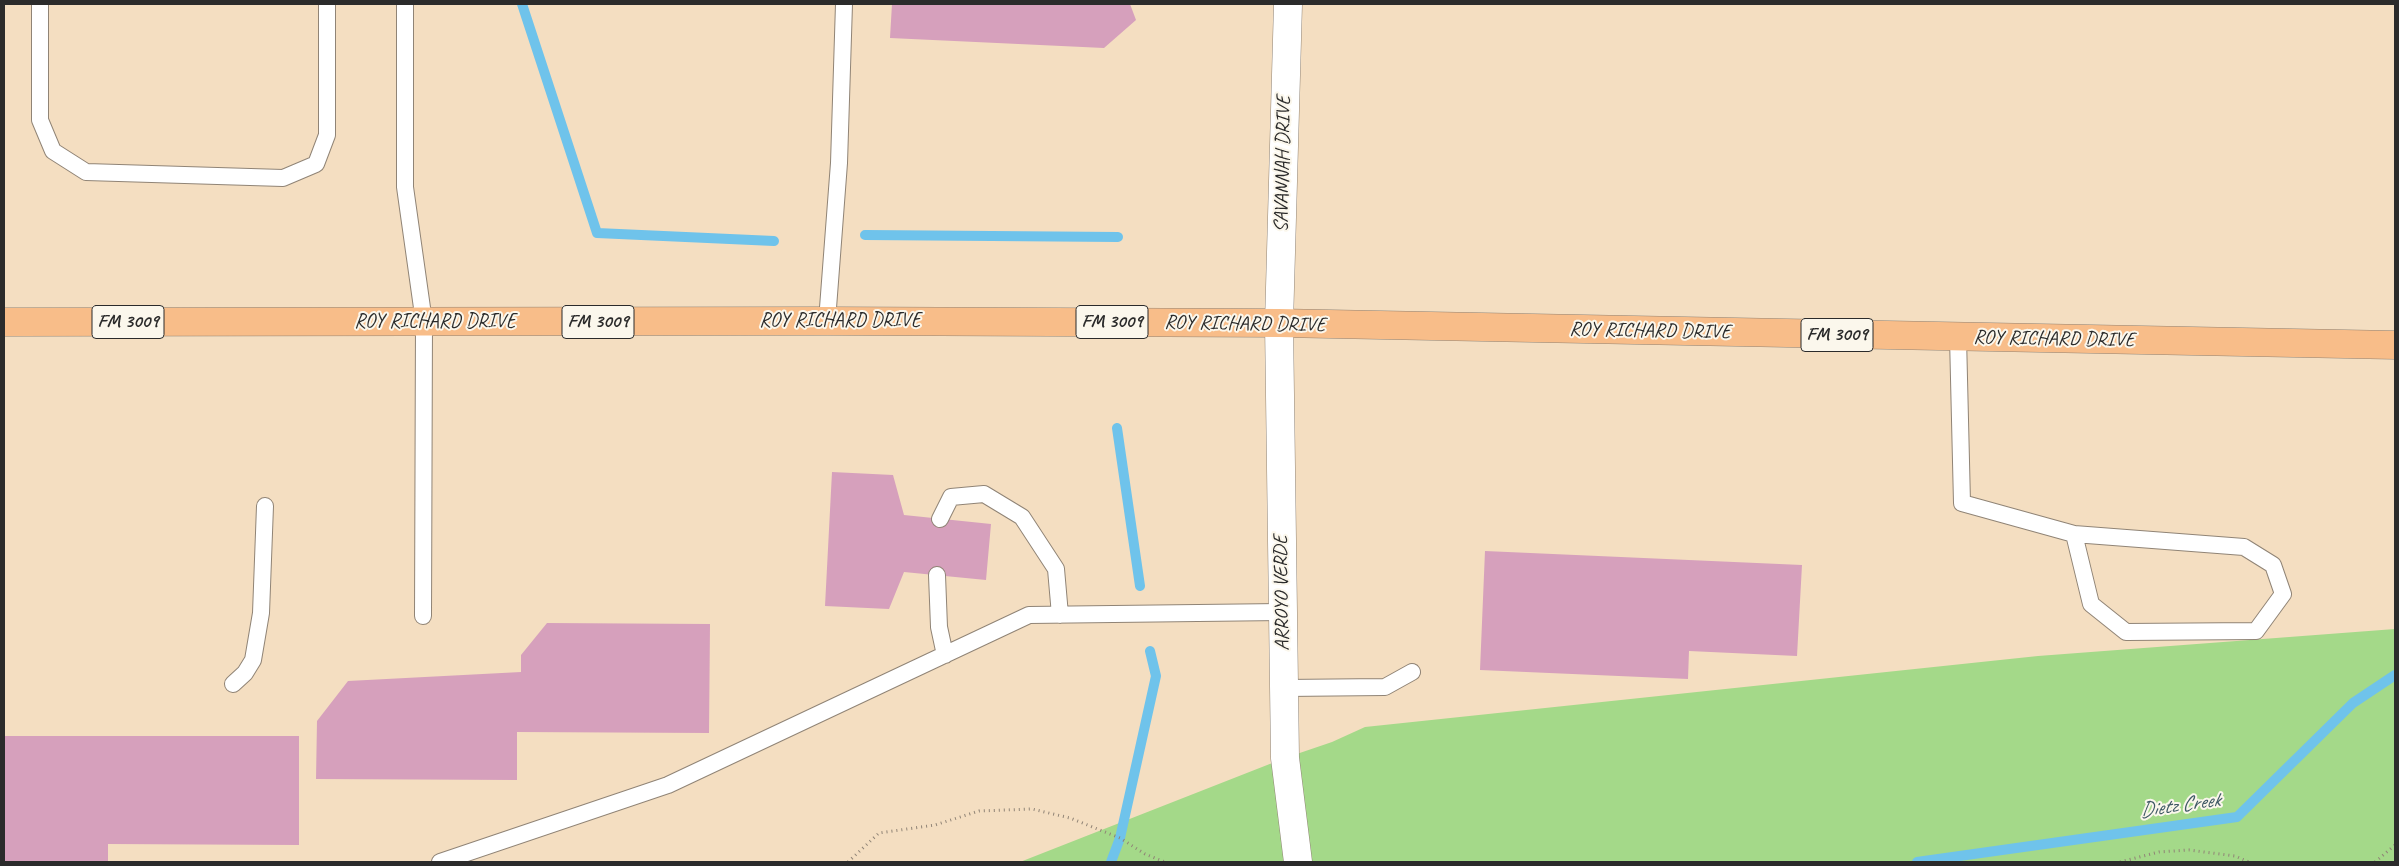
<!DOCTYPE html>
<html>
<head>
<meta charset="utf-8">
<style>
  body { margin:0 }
  #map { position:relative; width:2399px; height:866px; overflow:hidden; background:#f4dec1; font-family:Caveat,sans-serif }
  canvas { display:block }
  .frame { position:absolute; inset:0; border:5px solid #2b2b2b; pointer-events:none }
</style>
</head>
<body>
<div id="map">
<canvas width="2399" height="866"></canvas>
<div class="frame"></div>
</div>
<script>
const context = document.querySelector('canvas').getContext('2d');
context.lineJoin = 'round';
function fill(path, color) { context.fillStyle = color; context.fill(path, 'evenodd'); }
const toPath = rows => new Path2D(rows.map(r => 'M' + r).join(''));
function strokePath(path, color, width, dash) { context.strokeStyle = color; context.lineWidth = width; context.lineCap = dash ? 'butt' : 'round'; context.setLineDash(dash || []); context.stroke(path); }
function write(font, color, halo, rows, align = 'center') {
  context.font = font + ' Caveat,sans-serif'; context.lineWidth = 4; context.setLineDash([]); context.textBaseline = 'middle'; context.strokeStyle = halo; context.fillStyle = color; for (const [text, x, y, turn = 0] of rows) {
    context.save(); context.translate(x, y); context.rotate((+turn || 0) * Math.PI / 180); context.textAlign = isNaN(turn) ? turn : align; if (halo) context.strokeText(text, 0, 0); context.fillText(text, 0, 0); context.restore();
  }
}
const green = toPath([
  [2395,629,2395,862,1020,862,1285,758,1332,742,1365,727,2038,656]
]);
const stream = toPath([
  [522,4,597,233,774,241],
  [865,235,1118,237],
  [1117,428,1140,586],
  [1111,862,1120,838,1156,676,1150,651],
  [1917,862,2237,817,2353,703,2395,675]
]);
const building = toPath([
  [892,4,1130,4,1136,20,1104,48,890,38],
  [832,472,893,475,904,515,991,524,986,580,904,572,889,609,825,606],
  [1485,551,1802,565,1797,656,1689,651,1688,679,1480,670],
  [547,623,710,624,709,733,517,732,517,780,316,779,317,721,348,681,521,672,521,655],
  [4,736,299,736,299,845,108,844,108,862,4,862]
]);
const path = toPath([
  [848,862,879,833,935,825,979,811,1032,809,1070,818,1120,838,1145,854,1165,862],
  [2120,862,2159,852,2189,850,2235,856,2249,862],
  [2375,862,2395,845]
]);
const service = toPath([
  [40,4,40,120,53,151,86,172,283,178,316,164,327,135,327,4],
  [405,4,405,187,424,322,423,616],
  [827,321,839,163,844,4],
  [1958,337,1962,503,2074,534,2244,547,2273,565,2283,594,2256,631,2126,632,2091,604,2074,534],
  [940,519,951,497,984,494,1022,517,1056,569,1060,615],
  [937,575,939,627,945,655],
  [233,684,245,673,253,660,261,613,265,506],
  [1284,688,1385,687,1412,672],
  [440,862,668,785,1029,615,1282,612]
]);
const minor = toPath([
  [1279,323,1285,758,1298,862]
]);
const tertiary = toPath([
  [1279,323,1288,4]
]);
const primary = toPath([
  [4,322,827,321,1279,323,2395,345]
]);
const shields = [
  [128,322,72],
  [598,322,72],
  [1112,322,72],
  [1837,335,72]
];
const shieldNames = [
  ["FM 3009",128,322],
  ["FM 3009",598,322],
  ["FM 3009",1112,322],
  ["FM 3009",1837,335]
];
const streetNames = [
  ["SAVANNAH DRIVE",1283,164,-89],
  ["ROY RICHARD DRIVE",840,321],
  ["ROY RICHARD DRIVE",435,322],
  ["ROY RICHARD DRIVE",1245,324,1],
  ["ROY RICHARD DRIVE",1650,331,1],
  ["ROY RICHARD DRIVE",2054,339,1],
  ["ARROYO VERDE",1282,593,-91]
];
const waterNames = [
  ["Dietz Creek",2180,806,-8]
];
fill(green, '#a4d989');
strokePath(stream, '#6fc3eb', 10);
fill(building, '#d6a0bc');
strokePath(service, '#908476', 18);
strokePath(minor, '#908476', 29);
strokePath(tertiary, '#908476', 29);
strokePath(primary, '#908476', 29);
strokePath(path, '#908476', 3, [1, 4]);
strokePath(service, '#fff', 16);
strokePath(minor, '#fff', 28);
strokePath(tertiary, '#fff', 28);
strokePath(primary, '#f8bd89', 28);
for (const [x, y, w] of shields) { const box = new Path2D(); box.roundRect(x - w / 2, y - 16.5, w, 33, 4); context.fillStyle = '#fbf7ec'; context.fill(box); strokePath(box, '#2b2b2b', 1); }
write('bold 19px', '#2b2b2b', null, shieldNames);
write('20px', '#2b2b2b', '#fbf7ec', streetNames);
write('italic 21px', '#3f5965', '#fbf7ec', waterNames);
</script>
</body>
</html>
